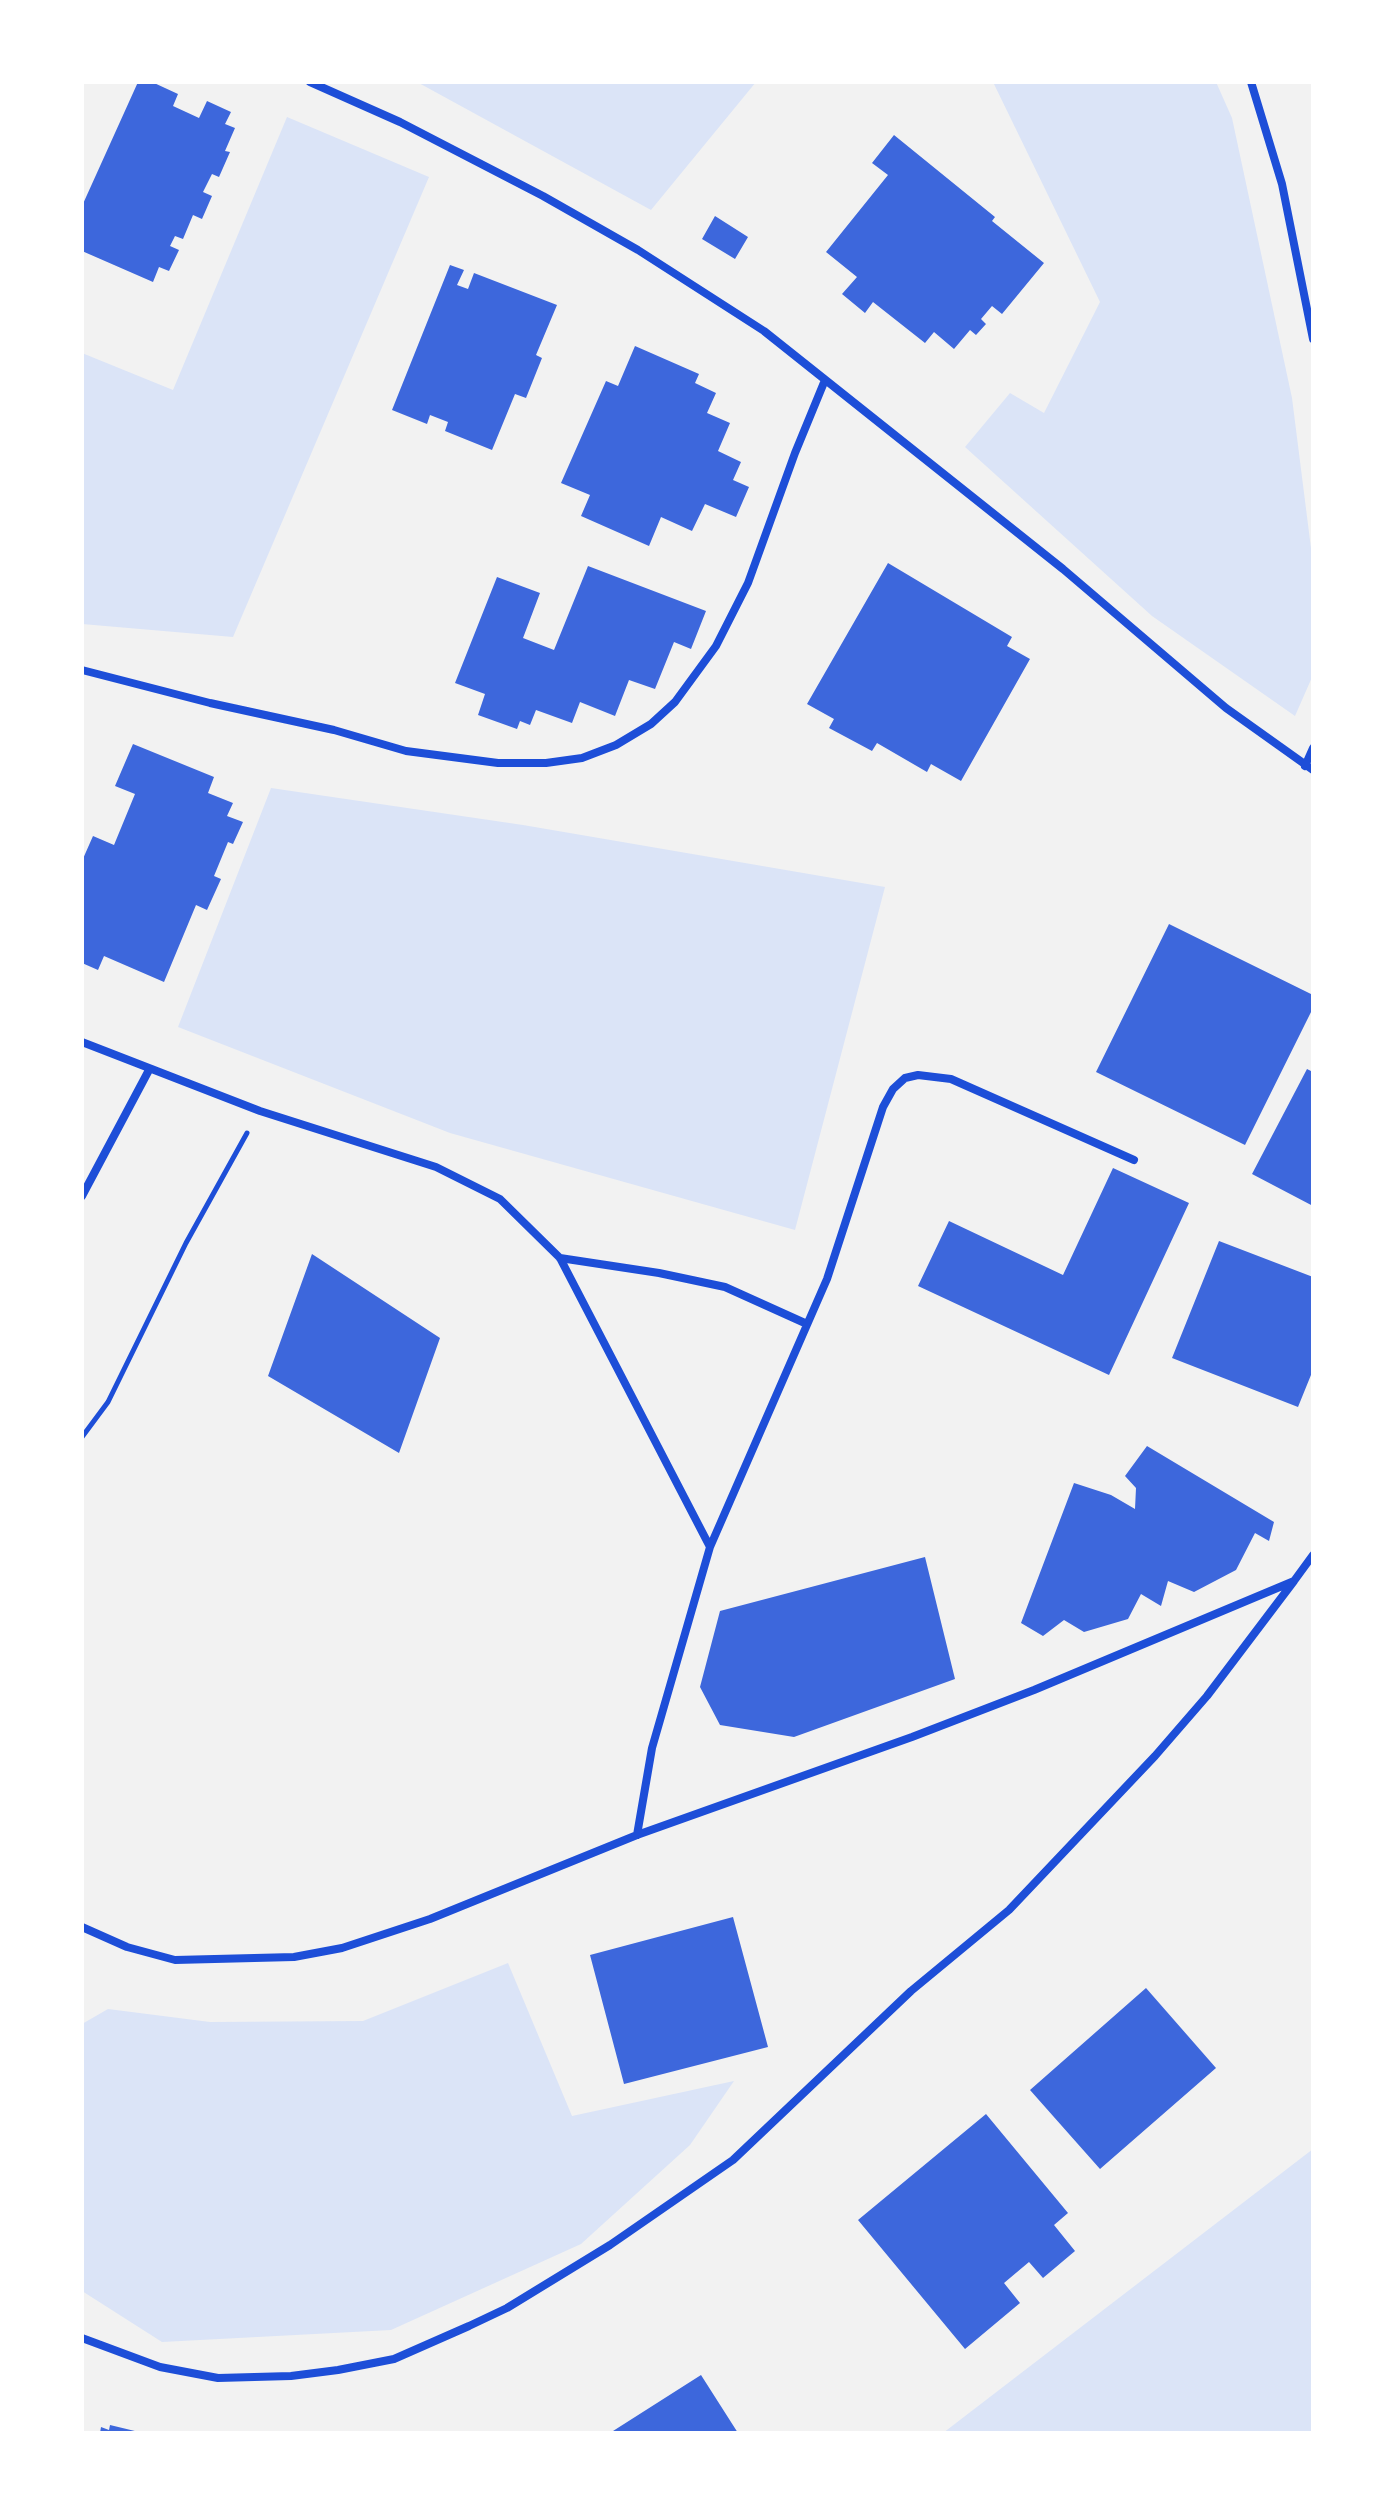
<!DOCTYPE html>
<html>
<head>
<meta charset="utf-8">
<style>
  body { margin:0 }
  #map { position:relative; width:1395px; height:2515px; overflow:hidden; background:#f2f2f2; font-family:Ubuntu,sans-serif }
  canvas { display:block }
  .frame { position:absolute; inset:0; border:84px solid #fff; pointer-events:none }
</style>
</head>
<body>
<div id="map">
<canvas width="1395" height="2515"></canvas>
<div class="frame"></div>
</div>
<script>
const context = document.querySelector('canvas').getContext('2d');
context.lineJoin = 'round';
function fill(path, color) { context.fillStyle = color; context.fill(path, 'evenodd'); }
const toPath = rows => new Path2D(rows.map(r => 'M' + r).join(''));
function strokePath(path, color, width, dash) { context.strokeStyle = color; context.lineWidth = width; context.lineCap = dash ? 'butt' : 'round'; context.setLineDash(dash || []); context.stroke(path); }
const green = toPath([
  [417,82,756,82,651,210],
  [993,82,1216,82,1232,118,1292,398,1313,564,1313,675,1295,716,1152,616,965,447,1010,393,1044,413,1100,302],
  [287,117,429,177,233,637,82,624,82,353,173,390],
  [271,788,523,825,885,887,795,1230,450,1133,178,1027],
  [508,1963,572,2116,734,2081,690,2145,581,2244,391,2330,162,2342,82,2291,82,2024,108,2009,210,2022,363,2021],
  [1313,2149,1313,2433,943,2433]
]);
const building = toPath([
  [138,82,152,82,178,94,173,106,199,118,207,101,231,112,225,124,235,128,225,151,230,152,219,177,212,174,203,192,212,196,202,219,193,215,183,239,175,236,170,246,179,250,169,271,159,267,153,282,82,251,82,206],
  [894,135,995,217,992,221,1044,263,1002,314,992,306,981,319,986,324,976,335,970,330,954,349,934,332,925,343,873,302,865,313,842,294,857,277,826,252,888,175,872,163],
  [715,216,748,237,735,259,702,239],
  [450,265,464,270,457,285,468,289,474,273,557,305,536,355,542,358,526,398,515,394,492,450,445,431,448,422,430,415,427,424,392,410],
  [635,346,699,374,695,383,716,393,707,413,730,423,718,451,741,462,733,480,749,487,736,517,705,504,692,531,661,517,649,546,581,516,590,495,561,483,606,381,618,386],
  [888,563,1012,637,1007,646,1030,659,961,781,931,764,927,772,877,743,872,751,829,728,834,719,807,704],
  [588,566,706,611,691,649,674,642,655,689,629,680,615,716,580,702,572,723,536,710,530,725,520,721,517,729,478,715,485,694,455,683,497,577,540,593,523,638,554,650],
  [133,744,214,777,208,793,233,803,227,816,243,822,233,844,228,842,214,876,221,879,207,910,196,905,164,982,104,956,98,970,82,963,82,861,93,836,114,845,135,794,115,786],
  [1169,924,1313,995,1313,1008,1245,1145,1096,1072],
  [1307,1069,1313,1072,1313,1206,1252,1174],
  [1113,1168,1189,1203,1109,1375,918,1286,949,1221,1063,1275],
  [1219,1241,1313,1277,1313,1370,1298,1407,1172,1358],
  [312,1254,440,1338,399,1453,268,1376],
  [1147,1446,1274,1522,1269,1541,1255,1533,1236,1570,1194,1592,1168,1581,1161,1606,1141,1594,1128,1619,1084,1632,1064,1620,1043,1636,1021,1623,1074,1483,1111,1495,1135,1509,1136,1488,1125,1476],
  [925,1557,955,1679,794,1737,720,1725,700,1687,720,1611],
  [733,1917,768,2047,624,2084,590,1955],
  [1146,1988,1216,2068,1100,2169,1030,2090],
  [986,2114,1068,2213,1054,2225,1075,2251,1043,2278,1029,2262,1004,2283,1020,2303,965,2349,858,2220],
  [701,2375,738,2433,615,2433,613,2431],
  [110,2425,139,2432,139,2433,100,2433,101,2427,109,2430]
]);
const path = toPath([
  [82,1437,108,1402,186,1243,247,1133]
]);
const minor = toPath([
  [310,82,400,122,543,196,638,250,764,331,1063,569,1226,708,1313,770],
  [1251,82,1282,184,1313,339],
  [82,670,210,703,334,730,406,751,498,763,546,763,582,758,616,745,651,724,675,702,716,646,748,583,795,453,825,380],
  [1305,766,1313,748],
  [82,1042,260,1111,436,1167,500,1199,560,1258,710,1547,652,1748,637,1835],
  [82,1196,149,1070],
  [560,1258,659,1273,725,1287,807,1324],
  [710,1547,827,1279,883,1107,893,1089,905,1078,918,1075,951,1079,1134,1160],
  [82,1927,127,1947,175,1960,294,1957,342,1948,430,1919,637,1835,912,1737,1034,1690,1294,1581,1313,1555],
  [82,2338,160,2367,218,2378,291,2376,338,2370,394,2359,469,2326,507,2308,610,2245,733,2160,911,1991,1009,1910,1155,1756,1207,1696,1294,1581]
]);
fill(green, '#dbe4f7');
fill(building, '#3d67dc');
strokePath(path, '#1d4ed8', 5);
strokePath(minor, '#1d4ed8', 8);
</script>
</body>
</html>
